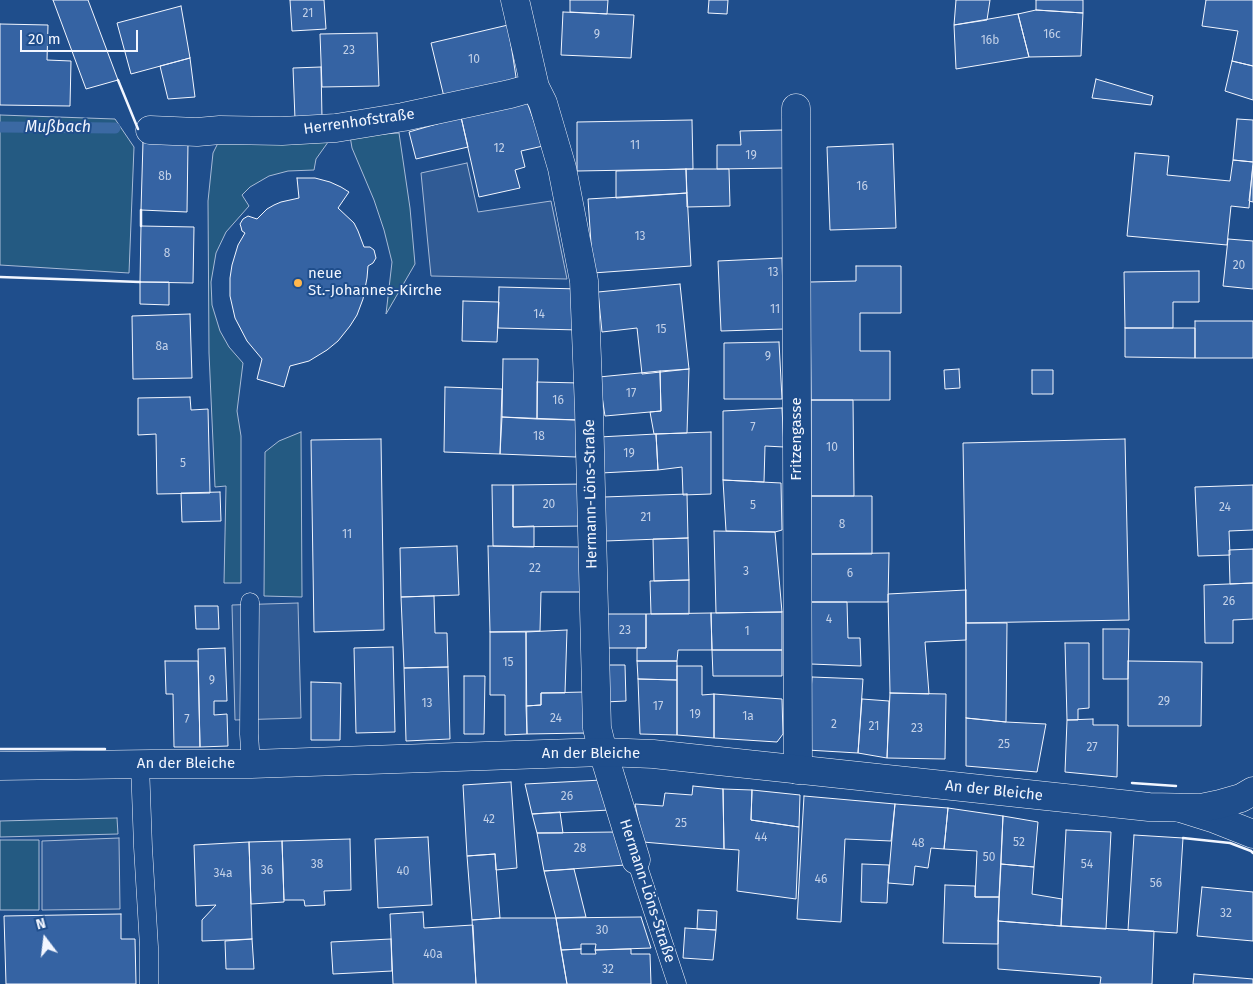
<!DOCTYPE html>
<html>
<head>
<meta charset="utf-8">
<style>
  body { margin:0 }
  #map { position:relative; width:1253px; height:984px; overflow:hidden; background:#1f4e8c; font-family:"Fira Sans",sans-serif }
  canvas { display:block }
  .north { position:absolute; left:20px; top:914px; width:50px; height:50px; -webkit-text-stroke:4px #1f4e8c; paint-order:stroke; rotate:345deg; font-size:14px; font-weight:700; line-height:20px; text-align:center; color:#f2f6ff }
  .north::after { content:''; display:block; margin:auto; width:18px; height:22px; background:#f2f6ff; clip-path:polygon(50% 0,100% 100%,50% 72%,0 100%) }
  .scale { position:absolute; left:20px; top:30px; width:118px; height:22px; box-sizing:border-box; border:2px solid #f2f6ff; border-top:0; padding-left:6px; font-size:15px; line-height:18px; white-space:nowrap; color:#f2f6ff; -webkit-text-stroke:4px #1f4e8c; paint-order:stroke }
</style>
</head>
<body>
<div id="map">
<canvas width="1253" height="984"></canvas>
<div class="north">N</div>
<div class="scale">20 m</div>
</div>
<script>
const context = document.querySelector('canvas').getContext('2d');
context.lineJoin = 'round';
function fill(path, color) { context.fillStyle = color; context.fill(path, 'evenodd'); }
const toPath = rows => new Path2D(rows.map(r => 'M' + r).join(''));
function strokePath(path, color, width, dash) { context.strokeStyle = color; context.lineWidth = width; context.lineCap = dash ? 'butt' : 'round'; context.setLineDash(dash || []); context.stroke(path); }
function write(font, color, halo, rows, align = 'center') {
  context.font = font + ' "Fira Sans",sans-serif'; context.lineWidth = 4; context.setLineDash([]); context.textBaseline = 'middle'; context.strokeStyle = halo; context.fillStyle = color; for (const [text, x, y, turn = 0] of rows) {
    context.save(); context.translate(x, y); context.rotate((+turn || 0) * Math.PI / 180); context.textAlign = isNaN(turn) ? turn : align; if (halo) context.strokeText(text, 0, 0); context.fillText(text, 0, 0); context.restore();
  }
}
const green = toPath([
  [0,115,115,119,134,147,129,273,0,265,0,115],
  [399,133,410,208,415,264,386,314,392,262,384,230,374,200,352,148,350,136,399,133],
  [331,138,316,159,314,170,288,171,269,176,250,187,242,195,249,206,226,232,216,253,211,282,212,305,220,331,229,347,243,363,237,411,241,436,241,583,224,583,226,486,215,487,209,353,208,201,213,153,218,143,331,138],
  [301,432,302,597,264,596,265,452,279,441,301,432],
  [117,818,118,834,0,837,0,821,117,818],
  [0,840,39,840,39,910,0,910,0,840]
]);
const parking = toPath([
  [467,163,478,212,551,201,567,279,431,276,421,173,467,163],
  [298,603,301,718,235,720,232,605,298,603],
  [119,838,120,909,42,910,42,841,119,838]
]);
const stream = toPath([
  [0,127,115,128]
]);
const building = toPath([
  [53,0,88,0,118,80,86,89,53,0],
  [290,0,324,0,326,29,292,31,290,0],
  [570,0,608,0,607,14,570,12,570,0],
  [709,0,728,0,727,14,708,13,709,0],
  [956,0,990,0,987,20,954,25,956,0],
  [1036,0,1083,0,1083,13,1036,10,1036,0],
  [1206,0,1253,0,1253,66,1232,61,1238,31,1202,26,1206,0],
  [181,6,190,58,131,74,117,23,181,6],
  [1036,10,1083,13,1081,56,1029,57,1018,14,1036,10],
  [563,12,634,15,631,58,561,55,563,12],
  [1018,14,1029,57,956,69,954,25,1018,14],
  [0,24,48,25,47,60,71,61,70,106,0,105,0,24],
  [508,25,516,77,514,80,444,97,431,43,508,25],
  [377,33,379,86,322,87,320,34,377,33],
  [190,58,195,97,168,99,160,66,190,58],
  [1232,61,1253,66,1253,100,1225,91,1232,61],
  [321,67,322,118,295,119,293,68,321,67],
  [1096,79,1153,96,1151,105,1092,98,1096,79],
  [527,102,543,146,521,151,525,167,515,170,520,188,479,197,461,117,527,102],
  [461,117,468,147,416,159,409,132,461,117],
  [1237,119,1253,120,1253,162,1233,160,1237,119],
  [692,120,693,169,577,171,577,122,692,120],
  [784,130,785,168,717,169,717,145,741,145,740,131,784,130],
  [143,142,188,143,187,212,141,210,143,142],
  [893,144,896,228,830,230,827,147,893,144],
  [1135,153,1169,156,1167,175,1230,181,1233,160,1253,162,1249,208,1231,206,1227,245,1127,236,1135,153],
  [1253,166,1253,202,1249,201,1253,166],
  [686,169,729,169,730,206,687,207,686,169],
  [686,169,687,193,616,198,616,171,686,169],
  [297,178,315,178,330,182,341,187,349,192,338,208,354,223,358,231,364,247,370,247,374,250,376,258,373,263,368,266,367,278,363,299,357,315,350,326,338,341,327,350,309,361,290,366,284,387,257,379,262,359,247,341,235,318,230,296,230,278,232,265,238,245,245,233,242,231,241,227,240,224,243,219,248,216,257,219,267,209,274,205,281,202,299,198,297,178],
  [687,193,691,266,593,273,588,199,687,193],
  [141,226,194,227,193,283,140,282,141,226],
  [1228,239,1253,241,1253,289,1223,286,1228,239],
  [782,258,784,329,721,331,718,261,782,258],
  [856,266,901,266,901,313,860,313,860,351,890,351,890,400,811,400,810,282,856,281,856,266],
  [1199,271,1199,302,1173,302,1173,328,1125,328,1124,272,1199,271],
  [140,282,169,282,169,305,140,304,140,282],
  [680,284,689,369,642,374,637,328,602,332,598,292,680,284],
  [499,287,580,289,579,330,498,328,499,287],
  [463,301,499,302,497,342,462,341,463,301],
  [190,314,192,378,133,379,132,316,190,314],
  [1195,321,1253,321,1253,358,1195,358,1195,321],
  [1125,328,1195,328,1195,358,1125,357,1125,328],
  [779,342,782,399,724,399,724,343,779,342],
  [503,359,538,359,537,419,502,417,503,359],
  [689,369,687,433,654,434,650,412,661,411,660,371,689,369],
  [959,369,960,388,945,389,944,370,959,369],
  [1032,370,1053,370,1053,394,1032,394,1032,370],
  [660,371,661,411,605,416,599,377,660,371],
  [537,382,580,383,578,420,537,419,537,382],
  [445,387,502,389,500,454,444,452,445,387],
  [190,397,191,410,208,409,210,493,157,494,156,434,138,435,138,398,190,397],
  [811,400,853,400,854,496,811,496,811,400],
  [782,408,784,447,765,446,764,482,723,480,723,411,782,408],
  [502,417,578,420,576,457,500,454,502,417],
  [711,432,711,494,683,495,682,467,658,470,656,434,711,432],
  [656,434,658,470,601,473,599,437,656,434],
  [381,439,384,630,314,632,311,440,381,439],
  [1125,439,1129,620,966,623,963,443,1125,439],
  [723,480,781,483,782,530,775,532,726,531,723,480],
  [585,484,585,526,513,527,513,485,585,484],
  [492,485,513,485,513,527,534,526,534,547,493,546,492,485],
  [1253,485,1253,530,1229,531,1230,555,1198,556,1195,487,1253,485],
  [220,492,221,521,182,522,181,493,220,492],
  [687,494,688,538,605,541,604,497,687,494],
  [811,496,872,496,872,554,811,554,811,496],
  [714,531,775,532,782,612,716,613,714,531],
  [688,538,689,580,654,581,653,539,688,538],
  [457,546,459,595,401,597,400,548,457,546],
  [488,546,582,547,582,592,541,592,540,631,490,632,488,546],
  [1253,549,1253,583,1230,584,1229,550,1253,549],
  [889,553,888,602,811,602,811,554,889,553],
  [689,580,689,614,651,614,650,581,689,580],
  [1253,583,1253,619,1233,620,1233,643,1205,643,1204,585,1253,583],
  [966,590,966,640,925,642,929,694,890,693,888,594,966,590],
  [434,596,435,633,447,633,448,667,404,668,401,597,434,596],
  [811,602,847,602,848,638,860,638,861,666,811,664,811,602],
  [195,606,218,606,219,629,196,629,195,606],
  [782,612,782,650,712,650,711,613,782,612],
  [711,613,712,650,678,650,677,661,637,661,637,648,646,648,646,614,711,613],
  [604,614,646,614,646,648,604,648,604,614],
  [966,623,1007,623,1006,722,966,718,966,623],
  [1103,629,1129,629,1128,679,1103,679,1103,629],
  [567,630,565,693,541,693,541,705,526,706,526,632,567,630],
  [490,632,526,632,527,734,505,735,505,695,490,695,490,632],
  [1065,643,1089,643,1089,708,1078,709,1078,720,1067,720,1065,643],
  [393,647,395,732,356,733,354,648,393,647],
  [225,648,227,701,214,701,214,715,227,714,228,746,200,747,198,649,225,648],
  [712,650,782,650,782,676,713,676,712,650],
  [165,661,198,661,200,747,174,747,173,694,166,694,165,661],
  [637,661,677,661,677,680,638,679,637,661],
  [1128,661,1202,662,1201,726,1128,726,1128,661],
  [603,665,625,665,626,701,604,702,603,665],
  [677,666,702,666,702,695,714,694,714,738,677,735,677,666],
  [448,667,450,739,406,741,404,668,448,667],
  [464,676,485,676,484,734,464,734,464,676],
  [812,677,863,679,858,753,807,750,812,677],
  [638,679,677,680,677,735,640,734,638,679],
  [311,682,341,683,340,740,311,740,311,682],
  [585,692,586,733,527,734,526,706,541,705,541,693,585,692],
  [890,693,946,694,945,759,887,758,890,693],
  [714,694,782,699,783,734,777,742,714,738,714,694],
  [862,699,889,701,887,758,858,753,862,699],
  [966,718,1006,722,1046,724,1037,772,966,766,966,718],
  [1093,719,1093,725,1118,725,1117,777,1065,772,1067,720,1093,719],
  [602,780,610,810,532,814,525,784,602,780],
  [511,782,517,868,496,870,495,854,467,856,463,785,511,782],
  [693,786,723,789,724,849,643,842,635,804,663,806,665,793,692,795,693,786],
  [723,789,752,790,751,820,799,827,796,899,737,891,739,850,724,849,723,789],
  [752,790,800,795,799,827,751,820,752,790],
  [804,796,895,804,891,841,845,839,841,922,797,919,804,796],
  [895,804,948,808,944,849,931,848,928,868,915,866,913,885,888,883,895,804],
  [948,808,1003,816,999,897,975,897,977,851,944,849,948,808],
  [560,812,563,833,537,833,532,814,560,812],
  [1003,816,1038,822,1034,867,1001,864,1003,816],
  [1066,830,1111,832,1106,929,1061,926,1066,830],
  [616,832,625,865,544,871,537,833,616,832],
  [1134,835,1183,838,1177,933,1128,930,1134,835],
  [428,837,432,905,378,908,375,839,428,837],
  [350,839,351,890,324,891,325,905,305,906,304,900,284,900,282,841,350,839],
  [282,841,284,902,251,904,249,842,282,841],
  [249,842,252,939,202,941,202,920,216,905,196,906,194,845,249,842],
  [495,854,500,918,472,920,467,856,495,854],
  [862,864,889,865,887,903,861,902,862,864],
  [1001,864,1034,867,1032,894,1062,899,1061,926,998,921,1001,864],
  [574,869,586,917,556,918,544,871,574,869],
  [945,885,975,886,975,897,999,897,998,944,943,943,945,885],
  [1202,887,1253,892,1253,941,1197,936,1202,887],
  [698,910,717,911,716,930,697,929,698,910],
  [423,912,424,928,473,925,476,984,393,984,390,914,423,912],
  [121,914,121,939,135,939,136,984,6,984,4,916,121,914],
  [641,917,651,948,595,950,596,944,581,944,581,949,561,950,556,918,641,917],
  [500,918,556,918,567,984,476,984,472,920,500,918],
  [998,921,1061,926,1154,931,1152,984,1100,984,1101,977,998,969,998,921],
  [685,928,716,930,713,960,683,958,685,928],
  [252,939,254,969,226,969,225,941,252,939],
  [391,939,392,971,333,974,331,942,391,939],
  [581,949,581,954,596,954,595,950,631,949,631,954,650,954,651,984,567,984,561,950,581,949],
  [1194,974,1253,979,1253,984,1193,984,1194,974]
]);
const service = toPath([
  [250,602,249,734,251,764],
  [140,764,143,847,149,947,149,984],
  [636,860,677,984]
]);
const minor = toPath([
  [515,0,535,87,543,103,562,168,584,281,589,410,597,728,603,752,636,860],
  [796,108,798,770],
  [150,130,197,132,220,130,282,131,336,128,403,117,510,94,535,87]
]);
const tertiary = toPath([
  [1180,808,1215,819,1253,834]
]);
const secondary = toPath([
  [0,766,151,764,251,764,603,752,653,754,1149,807,1201,808,1220,804,1241,798,1253,791]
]);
const wall = toPath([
  [118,80,138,129],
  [141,226,141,210],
  [0,277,140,282],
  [0,749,105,749],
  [1132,783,1176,786],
  [1183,838,1230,843,1251,851,1253,853]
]);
const markers = [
  [298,283,5,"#ffb74d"]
];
const numberNames = [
  ["21",308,14],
  ["9",597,35],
  ["16c",1052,35],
  ["16b",990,41],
  ["23",349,51],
  ["10",474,60],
  ["11",635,146],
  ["12",499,149],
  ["19",751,156],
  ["8b",165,177],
  ["16",862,187],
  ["13",640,237],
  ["8",167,254],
  ["20",1239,266],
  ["13",773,273],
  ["11",775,310],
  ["14",539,315],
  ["15",661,330],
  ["8a",162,347],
  ["9",768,357],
  ["17",631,394],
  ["16",558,401],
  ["7",753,428],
  ["18",539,437],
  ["10",832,448],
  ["19",629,454],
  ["5",183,464],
  ["20",549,505],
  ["5",753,506],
  ["24",1225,508],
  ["21",646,518],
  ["8",842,525],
  ["11",347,535],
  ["22",535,569],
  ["3",746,572],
  ["6",850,574],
  ["26",1229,602],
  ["4",829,620],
  ["23",625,631],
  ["1",747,632],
  ["15",508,663],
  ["9",212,681],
  ["29",1164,702],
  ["13",427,704],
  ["17",658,707],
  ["19",695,715],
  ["1a",748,717],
  ["24",556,719],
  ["7",187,720],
  ["2",834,725],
  ["21",874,727],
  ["23",917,729],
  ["25",1004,745],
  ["27",1092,748],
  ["26",567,797],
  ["42",489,820],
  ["25",681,824],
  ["44",761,838],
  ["52",1019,843],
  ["48",918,844],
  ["28",580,849],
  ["50",989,858],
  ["38",317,865],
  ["54",1087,865],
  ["36",267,871],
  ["40",403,872],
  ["34a",223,874],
  ["46",821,880],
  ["56",1156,884],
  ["32",1226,914],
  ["30",602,931],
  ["40a",433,955],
  ["32",608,970]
];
const streetNames = [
  ["Herrenhofstraße",359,122,-8],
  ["Fritzengasse",797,439,-90],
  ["Hermann-Löns-Straße",591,494,-91],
  ["An der Bleiche",591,754],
  ["An der Bleiche",186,764],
  ["An der Bleiche",994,791,6],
  ["Hermann-Löns-Straße",647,891,72]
];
const poiNames = [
  ["neue",308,274],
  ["St.-Johannes-Kirche",308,291]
];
const waterNames = [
  ["Mußbach",58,128]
];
fill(green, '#245a82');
strokePath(green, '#a8bbd7', 1);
fill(parking, '#305b95');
strokePath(parking, '#a8bbd7', 1);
strokePath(stream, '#3b69a3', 11);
fill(building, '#3563a3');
strokePath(building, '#f2f6ff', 1);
strokePath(service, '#f2f6ff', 19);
strokePath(minor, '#f2f6ff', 29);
strokePath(tertiary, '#f2f6ff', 29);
strokePath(secondary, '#f2f6ff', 29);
strokePath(service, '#1f4e8c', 18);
strokePath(minor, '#1f4e8c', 28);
strokePath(tertiary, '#1f4e8c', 28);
strokePath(secondary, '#1f4e8c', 28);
strokePath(wall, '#f2f6ff', 2.5);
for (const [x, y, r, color] of markers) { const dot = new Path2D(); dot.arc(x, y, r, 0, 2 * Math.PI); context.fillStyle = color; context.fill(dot); strokePath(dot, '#1f4e8c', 2); }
write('12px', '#c3d1e8', null, numberNames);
write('15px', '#f2f6ff', '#1f4e8c', streetNames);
write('15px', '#f2f6ff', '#1f4e8c', poiNames, 'left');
write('italic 16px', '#f2f6ff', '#1f4e8c', waterNames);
</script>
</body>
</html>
